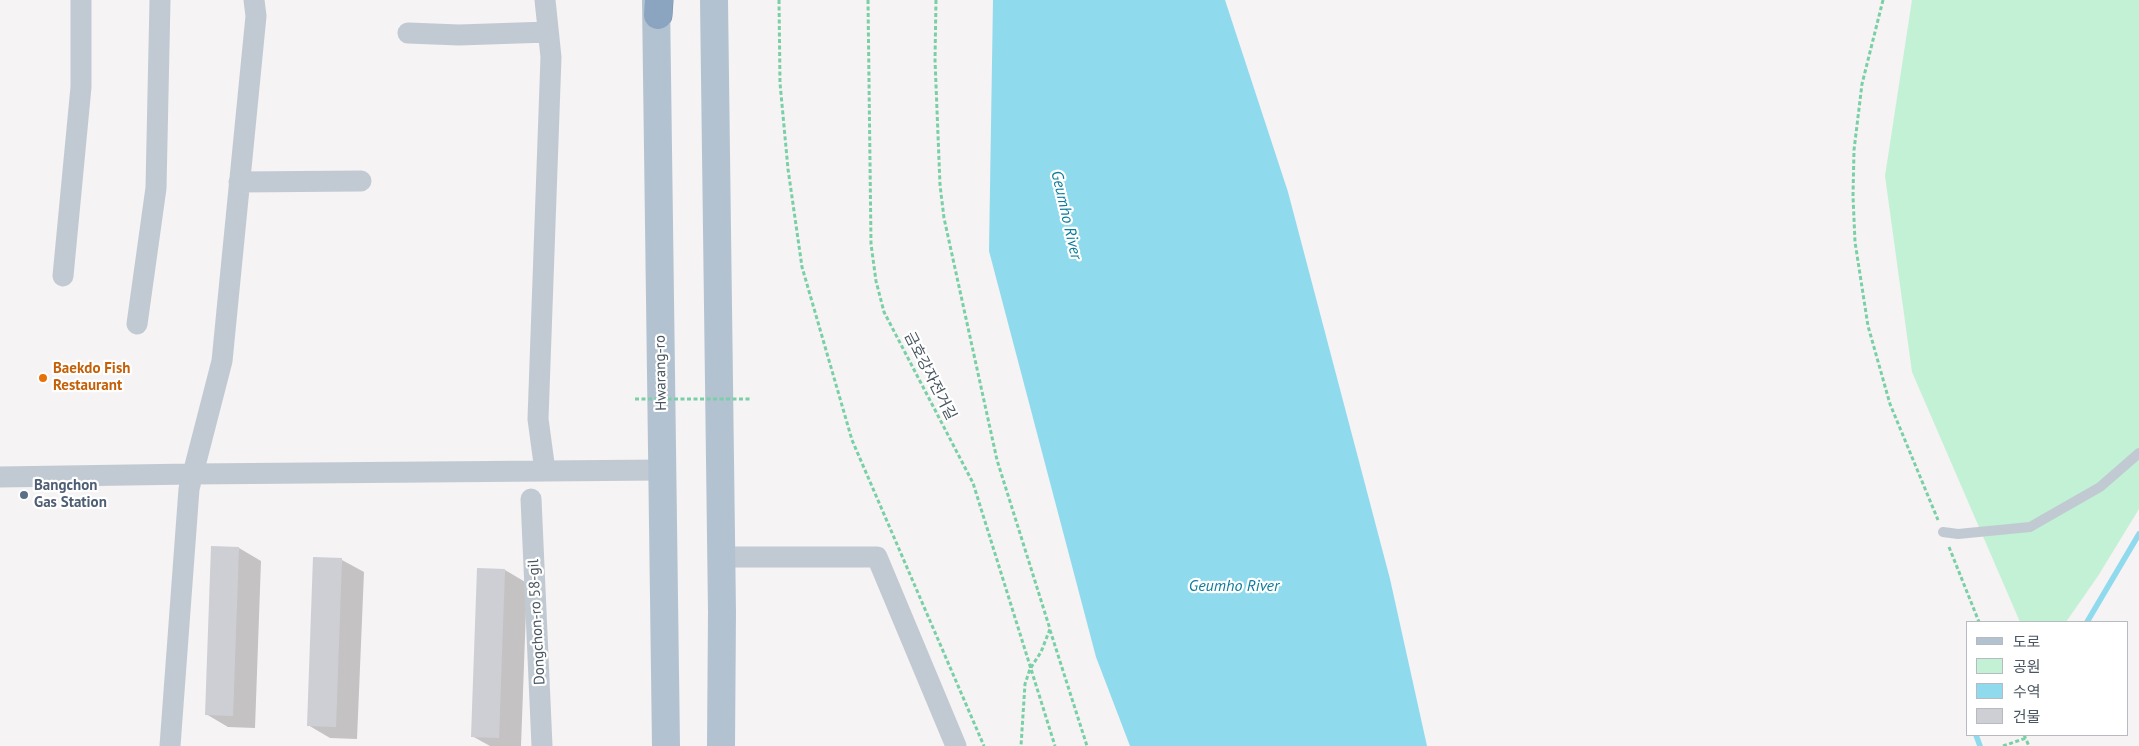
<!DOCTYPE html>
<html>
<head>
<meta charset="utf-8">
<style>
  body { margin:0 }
  #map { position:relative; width:2139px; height:746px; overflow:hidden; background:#f5f3f3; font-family:"PT Sans","Noto Sans KR",sans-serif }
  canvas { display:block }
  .legend { position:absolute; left:1966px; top:621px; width:162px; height:115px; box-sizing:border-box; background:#fff; border:1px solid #b7bbc0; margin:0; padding:6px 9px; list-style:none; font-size:15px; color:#4a5661 }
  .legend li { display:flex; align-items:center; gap:10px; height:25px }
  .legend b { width:25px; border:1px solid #b7bbc0 }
</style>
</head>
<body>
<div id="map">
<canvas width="2139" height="746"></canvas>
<ul class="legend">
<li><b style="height:6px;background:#b3c2d1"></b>도로</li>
<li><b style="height:14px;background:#c3f1d5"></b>공원</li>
<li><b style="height:14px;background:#90daee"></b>수역</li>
<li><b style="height:14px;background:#cdcfd5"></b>건물</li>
</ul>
</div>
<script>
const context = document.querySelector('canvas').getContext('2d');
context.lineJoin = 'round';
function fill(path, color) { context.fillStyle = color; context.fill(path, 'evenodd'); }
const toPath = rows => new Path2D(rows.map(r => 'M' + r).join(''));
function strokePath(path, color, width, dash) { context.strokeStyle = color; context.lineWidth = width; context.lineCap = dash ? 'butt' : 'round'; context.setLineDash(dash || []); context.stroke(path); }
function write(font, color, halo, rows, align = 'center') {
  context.font = font + ' "PT Sans","Noto Sans KR",sans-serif'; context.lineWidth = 4.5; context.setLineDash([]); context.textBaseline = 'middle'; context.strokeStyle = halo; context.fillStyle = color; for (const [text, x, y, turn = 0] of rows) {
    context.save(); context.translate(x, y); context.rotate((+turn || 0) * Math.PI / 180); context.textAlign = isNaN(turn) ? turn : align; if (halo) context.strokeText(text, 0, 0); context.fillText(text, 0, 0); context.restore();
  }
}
const green = toPath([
  [1912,0,2139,0,2139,509,2098,576,2066,622,2020,622,1912,372,1885,176]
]);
const water = toPath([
  [993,0,1225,0,1288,192,1390,579,1427,746,1130,746,1096,657,989,251]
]);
const shadow = toPath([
  [239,548,261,561,255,728,228,727,206,714],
  [342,560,364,572,357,739,330,738,308,725],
  [505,570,527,583,521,746,490,746,472,736]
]);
const stream = toPath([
  [2087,622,2139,534],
  [1976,735,1980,746]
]);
const building = toPath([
  [211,546,239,547,233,716,205,715],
  [313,557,342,558,336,727,307,726],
  [477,568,505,569,499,738,471,737]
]);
const path = toPath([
  [779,0,780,83,788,169,802,267,852,440,984,746],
  [868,0,871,244,876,281,884,312,973,483,1055,746],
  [936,0,935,60,940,185,944,218,997,460,1050,629,1041,652,1030,669,1025,684,1021,746],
  [1883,0,1862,84,1854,150,1853,196,1855,242,1868,326,1890,404,1938,520],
  [1949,547,1979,622],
  [1050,630,1087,746],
  [2024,735,2029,746],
  [2003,746,2026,738]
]);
const service = toPath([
  [1943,532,1958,534,2030,527,2100,487,2139,453]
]);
const minor = toPath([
  [545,0,551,57,538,419,545,471],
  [408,33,459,35,548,32],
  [239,182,361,181],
  [63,276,81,87,81,0],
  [137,324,156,188,160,0],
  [0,477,193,474,662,470],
  [531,499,542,746],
  [721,557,877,557,956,746],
  [170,746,189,489,222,361,256,16,254,0]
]);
const primary = toPath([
  [656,0,666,746],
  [714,0,722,612,721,746]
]);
const motorway = toPath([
  [658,15,659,0]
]);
const pathBridge = toPath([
  [635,399,752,399]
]);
const markers = [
  [43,378,5,"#e8710a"],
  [24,495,5,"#5c6f8a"]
];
const foodNames = [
  ["Baekdo Fish",53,369],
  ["Restaurant",53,386]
];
const streetNames = [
  ["Hwarang-ro",661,373,-91],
  ["금호강자전거길",930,376,63],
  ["Dongchon-ro 58-gil",537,622,-93]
];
const serviceNames = [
  ["Bangchon",34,486],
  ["Gas Station",34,503]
];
const waterNames = [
  ["Geumho River",1066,215,77],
  ["Geumho River",1234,586]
];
fill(green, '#c3f1d5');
fill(water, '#90daee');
fill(shadow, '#0003');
strokePath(stream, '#90daee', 5.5);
fill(building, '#cdcfd5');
strokePath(motorway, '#7690ad', 29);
strokePath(path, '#7ad0a6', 3, [4, 2.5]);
strokePath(service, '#c1cad2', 10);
strokePath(minor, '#c1cad2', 21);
strokePath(primary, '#b3c2d1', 28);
strokePath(motorway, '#8ba5c1', 28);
strokePath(pathBridge, '#7ad0a6', 3, [4, 2.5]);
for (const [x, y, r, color] of markers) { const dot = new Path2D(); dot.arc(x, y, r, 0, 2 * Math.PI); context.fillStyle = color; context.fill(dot); strokePath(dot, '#fff', 2); }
write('bold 15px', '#c56008', '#fff', foodNames, 'left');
write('15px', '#4a5661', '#fff', streetNames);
write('bold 15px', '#4e5e75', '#fff', serviceNames, 'left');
write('italic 16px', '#0c7c9b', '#fff', waterNames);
</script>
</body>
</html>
